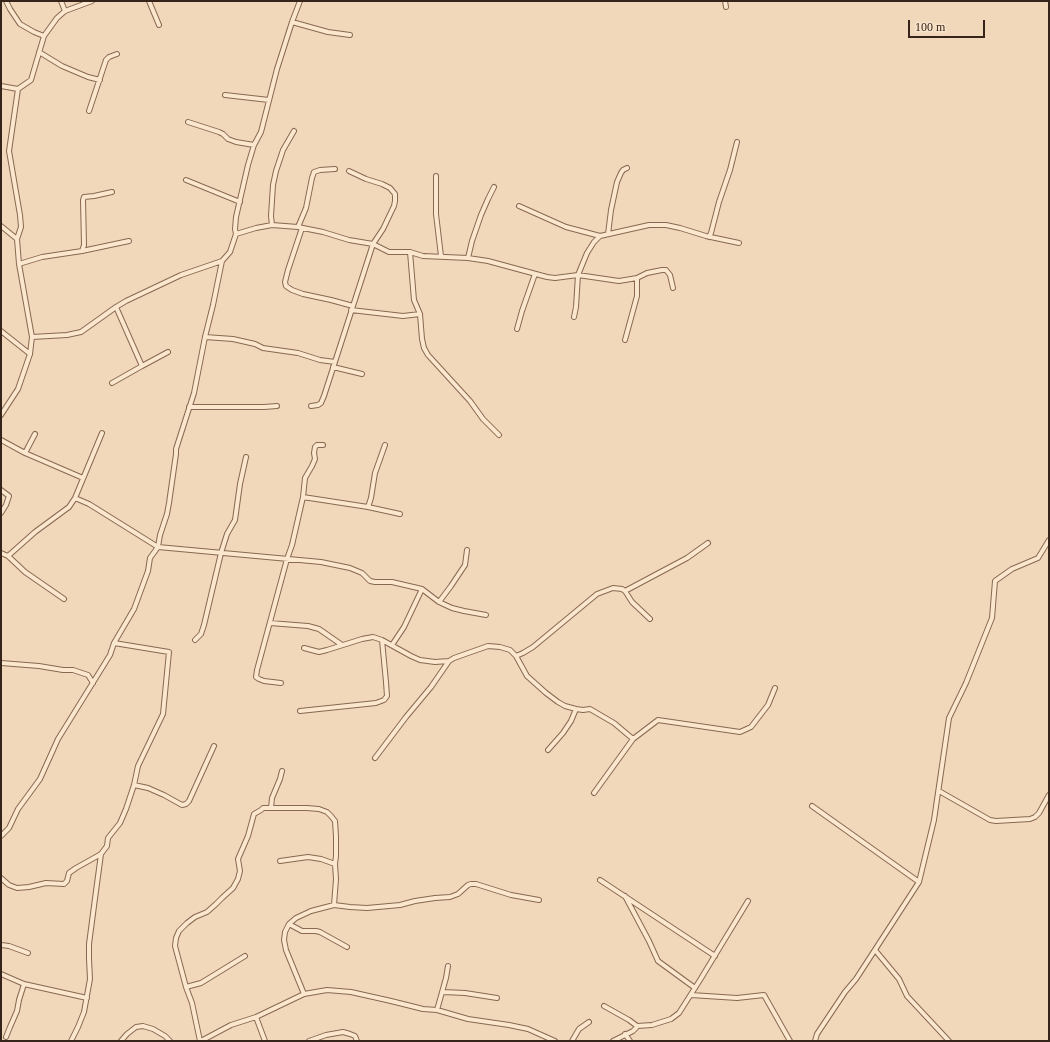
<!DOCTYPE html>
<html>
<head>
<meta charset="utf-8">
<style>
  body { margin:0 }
  #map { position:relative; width:1050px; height:1042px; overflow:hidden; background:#f1d8ba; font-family:Georgia,serif }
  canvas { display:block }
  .frame { position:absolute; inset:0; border:2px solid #362319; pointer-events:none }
  .scale { position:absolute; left:908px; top:20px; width:77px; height:18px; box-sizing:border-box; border:2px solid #362319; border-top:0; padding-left:5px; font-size:12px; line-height:14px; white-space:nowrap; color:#362319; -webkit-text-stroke:3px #f8e4ca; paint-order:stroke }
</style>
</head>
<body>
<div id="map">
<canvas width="1050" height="1042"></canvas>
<div class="frame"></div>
<div class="scale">100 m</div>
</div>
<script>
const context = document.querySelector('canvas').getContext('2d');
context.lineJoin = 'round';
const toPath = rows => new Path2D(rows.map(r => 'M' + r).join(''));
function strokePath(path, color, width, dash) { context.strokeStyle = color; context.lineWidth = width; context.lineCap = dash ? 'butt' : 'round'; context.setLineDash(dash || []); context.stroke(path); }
const minor = toPath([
  [6,1,10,9,20,24,34,32,44,36],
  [61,1,65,11],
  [149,1,159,25],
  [725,1,726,7],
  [292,22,328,32,350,35],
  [39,52,62,66,88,77,100,80],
  [1,86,18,89],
  [225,95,269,100],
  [89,111,106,60,109,57,117,54],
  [188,122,219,132,223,134,228,139,236,142,254,145],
  [436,176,436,214,441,256],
  [186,180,240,202],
  [519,206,566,227,600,236],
  [272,225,271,216,273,185,276,171,283,150,294,131],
  [1,226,17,239,19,264,32,337,30,354,18,389,1,415],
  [298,227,306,208,312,178,314,172,320,170,335,169],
  [302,228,288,270,285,282,286,286,292,290,303,294,331,300,353,306],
  [236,234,256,228,272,225,298,227,323,232,349,240,373,244,389,252,410,252,423,256,468,258,488,261,547,277,555,278,578,275,619,281,637,278,647,273,662,270,666,270,670,275,673,288],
  [608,234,611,210,617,182,621,173,623,170,627,168],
  [709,237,711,233,719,202,730,170,737,142],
  [17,239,21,227,20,215,9,151,18,89,31,80,44,36,57,18,65,11,92,1],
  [82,251,84,245,83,200,84,197,94,196,112,192],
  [410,252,414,300,420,314,422,339,424,348,428,355,470,401,483,419,499,435],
  [468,258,472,241,481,215,488,199,494,187],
  [19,264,42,257,82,251,129,241],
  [351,310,403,316,420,314],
  [574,317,576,307,578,275,587,253,594,242,600,236,649,225,666,225,680,228,706,236,739,243],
  [517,329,522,311,535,274],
  [1,331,30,354],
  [32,337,67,335,81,332,116,307,126,301,181,275,222,261],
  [205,337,233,339,255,344,263,348,298,353,320,360,335,362],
  [625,340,637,296,637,278],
  [142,366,168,352],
  [333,367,362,374],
  [112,383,142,366,116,307],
  [311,406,318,405,321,403,324,396,373,244,383,229,394,206,395,201,395,194,390,188,382,184,366,179,349,171],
  [189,407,264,407,277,406],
  [1,440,25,453,35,434],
  [25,453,83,478],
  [1,490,9,496,6,505,1,513],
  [303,497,368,507,400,514],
  [75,498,89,504,158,547,321,562,350,568,362,573,370,581,375,582,392,582,422,589,439,602,452,608,464,611,486,615],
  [368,507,371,498,375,473,385,445],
  [1,553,8,556,25,572,64,599],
  [8,556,35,532,69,507,75,498,102,433],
  [625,591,687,558,708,543],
  [439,602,451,586,465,565,467,550],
  [270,623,308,626,319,629,342,645],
  [195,640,201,634,204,625,221,553,227,534,235,520,240,484,246,457],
  [392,645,404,627,422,589],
  [304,648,319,652,327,650,362,639,373,637,382,640,411,656,420,660,435,662,449,661],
  [516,656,523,653,533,647,597,594,613,588,622,589,625,591,632,602,650,619],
  [1,663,39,666,63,670,73,670,88,675,93,683],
  [281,683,264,681,259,679,256,677,257,670,287,559,292,545,303,497,305,478,312,466,315,459,314,453,315,447,317,445,323,445],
  [300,711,376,703,384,700,387,696,386,682,382,640],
  [548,750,563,733,571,721,576,709],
  [375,758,406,717,431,687,449,661,454,658,488,646,500,647,510,650,516,656,527,676,546,693,558,702,565,706,576,709,583,710,590,709,614,723,633,739],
  [134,785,148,788,164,795,182,805,186,804,189,801,214,746],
  [939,791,990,820,996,821,1030,819,1035,817,1039,813,1049,795],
  [594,793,633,739,658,720,740,732,751,727,768,705,775,688],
  [812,806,919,882],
  [271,808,272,798,280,779,282,771],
  [1,836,9,828,18,809,40,779,58,739,110,655,114,643,134,609,148,571,150,558,158,547,160,535,167,514,169,503,176,454,176,449,194,393,205,337,213,305,222,261,230,252,236,234,235,229,236,217,248,165,254,145,261,132,277,69,292,22,300,1],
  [280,861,308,857,321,859,335,864],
  [1,878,9,885,17,888,29,887,46,883,64,884,67,881,69,873,76,868,101,854],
  [600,880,715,956],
  [625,896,649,941,658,961,695,988],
  [289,924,302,931,316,931,320,932,347,947],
  [1,945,9,946,28,953],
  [875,950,899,979,907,996,949,1041],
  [1,974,24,984,87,998],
  [186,987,201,983,245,956],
  [443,992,465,993,497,998],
  [304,994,286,950,284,940,285,932,289,924,296,918,311,911,334,905,350,907,367,908,400,905,415,901,435,898,450,897,458,894,468,885,471,884,476,884,511,895,539,900],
  [691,995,737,998,764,995,790,1041],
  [604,1006,629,1020,637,1026,636,1028,633,1031,613,1041],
  [437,1010,446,978,448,966],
  [256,1017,265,1041],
  [637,1026,652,1025,671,1019,679,1013,700,980,748,901],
  [625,1034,630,1041],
  [6,1037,10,1027,17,1011,19,1000,24,984],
  [71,1041,78,1027,84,1012,90,979,89,959,89,944,94,906,101,854,107,846,108,838,120,823,126,809,134,785,138,766,163,714,169,652,114,643],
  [121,1041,127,1034,136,1027,143,1026,153,1029,165,1036,170,1041],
  [200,1041,192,1003,186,987,175,946,176,938,179,931,187,923,195,917,207,912,216,904,222,898,233,888,238,879,240,871,238,859,248,836,254,814,261,810,263,808,307,808,319,809,327,812,331,816,335,821,336,836,336,856,335,864,336,879,334,905],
  [201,1041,231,1025,256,1017,304,994,327,990,351,992,391,1001,423,1009,437,1010,468,1019,509,1025,528,1029,555,1041],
  [309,1041,326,1035,343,1032,350,1034,355,1036,357,1041],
  [572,1041,579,1029,589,1022],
  [815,1041,817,1034,845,992,856,979,919,882,934,820,949,718,966,683,992,618,995,581,1012,569,1038,558,1049,540]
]);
strokePath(minor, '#886853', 6);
strokePath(minor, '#fbe7cd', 4);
</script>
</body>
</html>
